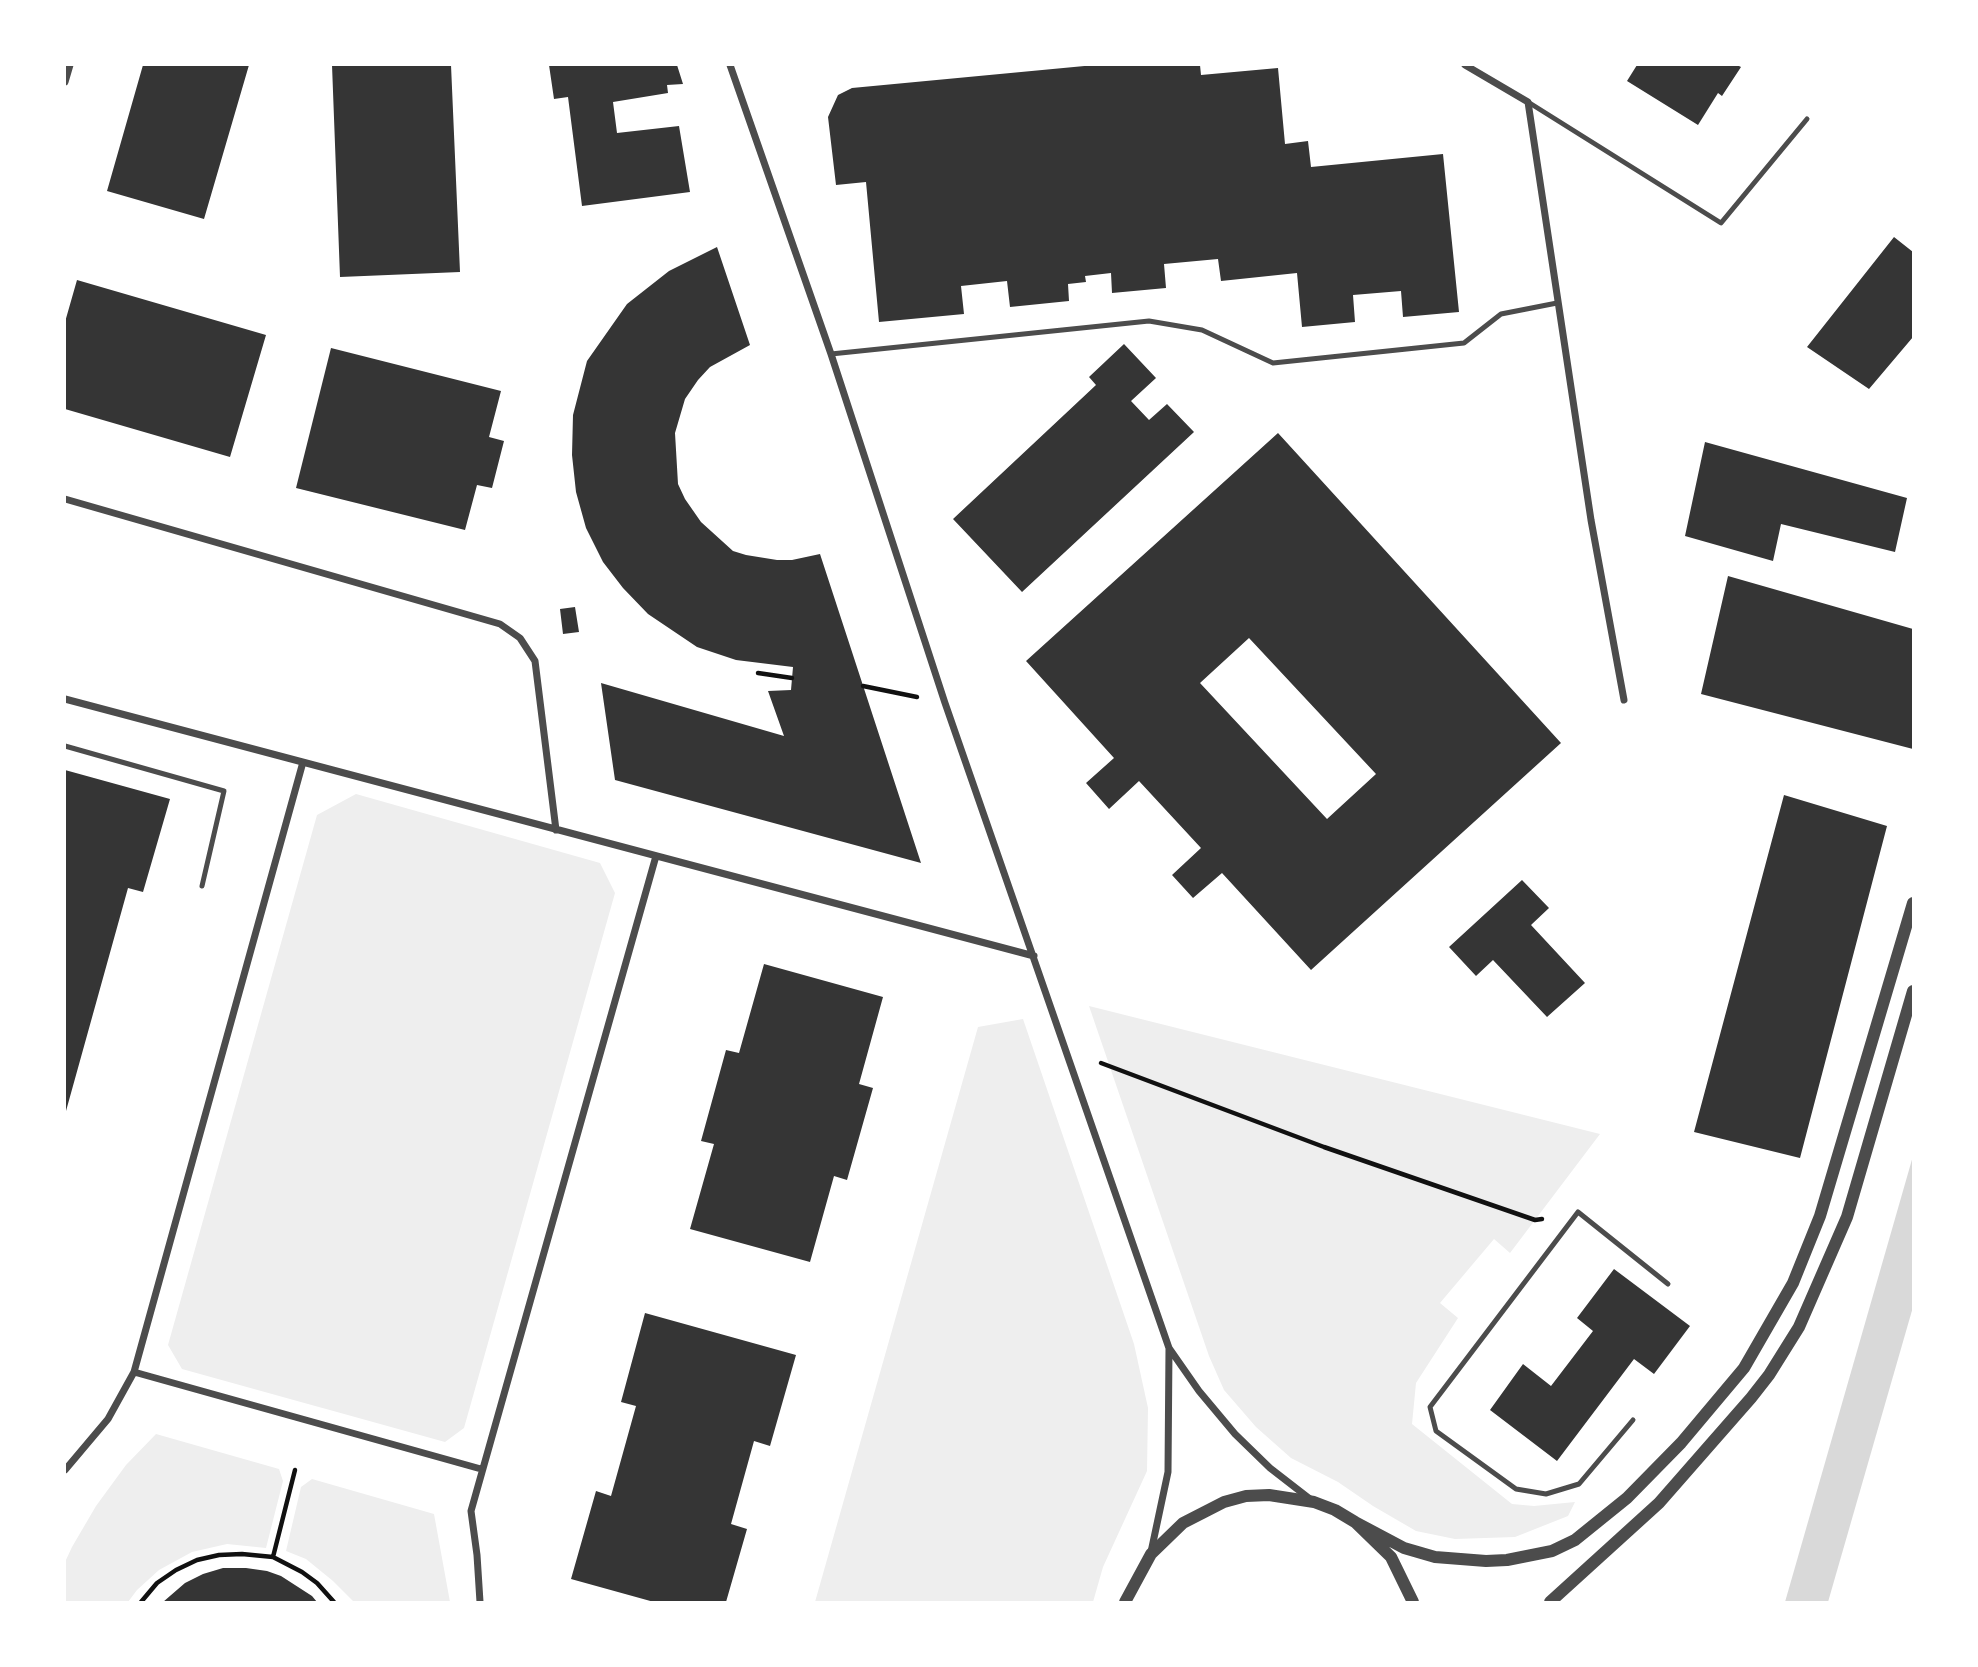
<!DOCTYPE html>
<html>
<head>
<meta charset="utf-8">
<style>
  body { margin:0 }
  #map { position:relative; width:1978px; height:1667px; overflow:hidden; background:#fff; font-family:"Nunito Sans",sans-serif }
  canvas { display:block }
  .frame { position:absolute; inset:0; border:66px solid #fff; pointer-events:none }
</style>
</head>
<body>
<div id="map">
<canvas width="1978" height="1667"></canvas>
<div class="frame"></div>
</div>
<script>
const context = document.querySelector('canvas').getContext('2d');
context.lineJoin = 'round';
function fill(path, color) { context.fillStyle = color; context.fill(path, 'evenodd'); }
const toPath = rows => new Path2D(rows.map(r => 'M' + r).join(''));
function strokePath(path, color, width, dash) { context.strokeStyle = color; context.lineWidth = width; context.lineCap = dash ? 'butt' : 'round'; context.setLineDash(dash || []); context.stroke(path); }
const green = toPath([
  [356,794,600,863,615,893,464,1428,445,1442,182,1369,168,1345,317,815],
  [1089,1006,1600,1134,1510,1253,1494,1239,1440,1303,1458,1318,1416,1383,1412,1424,1512,1504,1534,1506,1575,1502,1568,1516,1515,1537,1455,1539,1416,1531,1373,1506,1338,1482,1291,1458,1256,1427,1224,1390,1209,1356],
  [1023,1019,1134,1344,1148,1408,1147,1471,1103,1567,1093,1602,815,1602,978,1027],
  [156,1434,279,1469,283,1481,266,1548,227,1544,192,1552,159,1570,137,1590,128,1602,65,1602,65,1562,72,1547,96,1506,126,1465],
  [312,1479,434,1514,450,1602,354,1602,333,1581,306,1559,286,1551,301,1487]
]);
const water = toPath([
  [1913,1156,1913,1307,1828,1602,1785,1602]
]);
const building = toPath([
  [143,65,249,65,204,219,107,191],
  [332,65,451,65,460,272,340,277],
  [549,65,677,65,683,84,667,85,668,93,613,102,617,133,679,126,690,192,582,206,568,97,554,99],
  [1095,65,1200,65,1201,75,1278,68,1285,144,1308,141,1311,167,1443,154,1459,312,1403,317,1401,291,1353,295,1355,322,1302,327,1297,273,1221,281,1218,259,1164,264,1166,288,1112,293,1111,273,1085,276,1086,282,1068,284,1069,301,1010,307,1007,281,961,286,964,314,879,322,866,182,836,185,828,117,838,95,852,88],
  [1637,65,1737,65,1741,67,1722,96,1718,93,1698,125,1627,81],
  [1894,237,1913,252,1913,337,1869,389,1807,347],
  [717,247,750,345,710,367,698,380,685,399,675,433,678,484,685,499,701,522,733,551,746,555,777,560,792,560,820,554,921,863,615,780,601,683,784,736,768,691,791,690,793,667,736,660,697,647,648,614,623,588,603,562,586,528,576,492,572,455,573,415,587,361,627,304,669,271],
  [77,280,266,335,230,457,65,409,65,322],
  [1124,344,1156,378,1131,401,1149,420,1167,404,1194,432,1022,592,953,519,1096,385,1089,377],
  [331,348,501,391,489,437,504,441,492,488,477,485,465,530,296,488],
  [1278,433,1561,743,1311,970,1222,873,1193,898,1172,875,1201,848,1139,781,1109,809,1086,783,1114,758,1026,661],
  [1249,638,1376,774,1327,819,1200,683],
  [1705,442,1907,498,1895,552,1781,524,1773,561,1685,536],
  [1728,576,1913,629,1913,749,1701,694],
  [575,607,579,632,563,634,560,609],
  [65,770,170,799,143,892,128,888,66,1111],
  [1784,795,1887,826,1800,1158,1694,1132],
  [1522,880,1549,908,1531,925,1585,983,1547,1017,1493,960,1476,976,1449,947],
  [764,964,883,997,859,1084,873,1088,847,1180,834,1176,810,1262,690,1229,714,1144,701,1141,726,1050,739,1053],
  [1614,1269,1690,1326,1654,1374,1634,1359,1557,1461,1490,1410,1523,1364,1551,1386,1593,1331,1577,1318],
  [645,1313,796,1355,770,1446,754,1441,731,1524,747,1529,726,1602,654,1602,571,1579,596,1491,611,1496,636,1406,621,1402],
  [223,1568,246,1568,267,1571,281,1576,312,1596,317,1602,163,1602,185,1583,203,1574]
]);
const path = toPath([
  [758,673,792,678],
  [863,686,917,697],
  [1101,1063,1324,1147,1535,1220,1542,1219],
  [273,1557,295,1470],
  [141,1602,157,1583,176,1570,197,1560,219,1555,242,1554,273,1557,302,1572,317,1583,334,1602]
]);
const service = toPath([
  [1528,102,1721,223,1807,119],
  [831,354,1149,321,1202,330,1273,363,1464,343,1501,314,1557,303],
  [65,746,224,791,202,886],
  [1633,1420,1579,1484,1546,1494,1516,1489,1436,1431,1430,1407,1578,1212,1668,1284]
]);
const minor = toPath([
  [730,65,831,354,945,703,1169,1348,1199,1391,1235,1434,1270,1468,1310,1499],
  [1465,65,1528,102,1591,520,1624,700],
  [65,82,70,65],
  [65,499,500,624,520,638,535,661,556,830],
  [65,699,1034,956],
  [134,1372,481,1469],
  [65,1470,108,1419,134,1372,303,762],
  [1151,1552,1168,1472,1169,1348],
  [480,1602,477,1555,471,1511,656,856]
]);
const tertiary = toPath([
  [1355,1522,1404,1548,1435,1557,1486,1561,1507,1560,1552,1551,1575,1540,1627,1498,1681,1443,1744,1368,1793,1283,1820,1216,1913,903],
  [1125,1602,1151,1554,1183,1523,1224,1502,1246,1496,1269,1495,1314,1502,1335,1510,1355,1522,1391,1557,1413,1602],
  [1550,1602,1659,1503,1751,1398,1769,1375,1799,1327,1847,1217,1913,991]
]);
fill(green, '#eee');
fill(water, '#d9d9d9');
fill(building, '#353535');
strokePath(path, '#111', 4.5);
strokePath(service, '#4c4c4c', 5);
strokePath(minor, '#4c4c4c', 7);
strokePath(tertiary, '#4c4c4c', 12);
</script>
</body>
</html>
